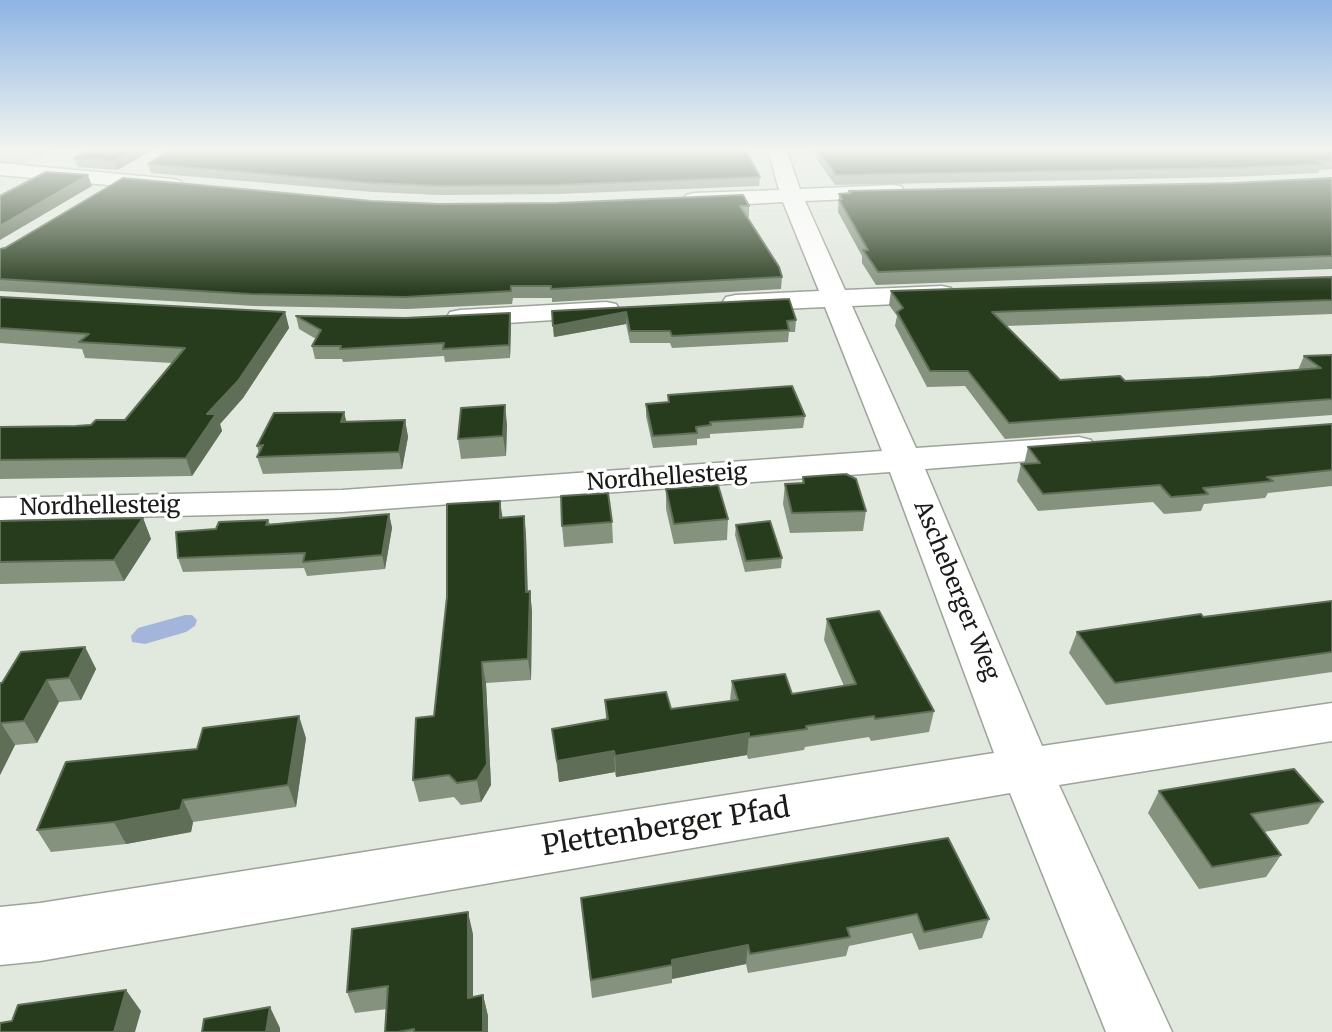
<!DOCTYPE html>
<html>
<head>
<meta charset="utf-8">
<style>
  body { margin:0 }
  canvas { display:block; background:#e1e8de }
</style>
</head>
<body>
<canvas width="1332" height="1032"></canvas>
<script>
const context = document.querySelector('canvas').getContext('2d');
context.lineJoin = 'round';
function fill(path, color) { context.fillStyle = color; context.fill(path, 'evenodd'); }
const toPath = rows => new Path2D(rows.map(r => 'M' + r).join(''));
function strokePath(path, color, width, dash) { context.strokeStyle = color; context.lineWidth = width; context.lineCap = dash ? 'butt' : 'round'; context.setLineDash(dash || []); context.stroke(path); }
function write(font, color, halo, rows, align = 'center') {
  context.font = font + ' Merriweather,serif'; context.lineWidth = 7; context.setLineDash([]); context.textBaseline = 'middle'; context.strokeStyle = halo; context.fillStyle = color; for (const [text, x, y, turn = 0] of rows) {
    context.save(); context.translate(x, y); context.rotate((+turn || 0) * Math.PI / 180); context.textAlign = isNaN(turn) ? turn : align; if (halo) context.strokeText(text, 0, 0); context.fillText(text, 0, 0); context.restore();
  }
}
const green = toPath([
  [0,149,56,149,0,175]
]);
const water = toPath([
  [185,615,192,615,197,620,195,626,186,632,145,644,132,642,131,636,138,628]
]);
const street = toPath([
  [768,149,786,149,800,189,893,185,901,186,904,191,901,196,893,197,805,201,845,290,942,286,951,288,955,294,951,300,942,302,852,306,916,448,1079,437,1091,440,1096,447,1091,454,1079,457,925,469,1042,746,1332,703,1332,741,1059,785,1172,1032,1106,1032,1010,793,40,961,0,965,0,907,40,903,994,753,890,472,342,512,0,520,0,498,342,490,882,451,825,307,736,311,726,309,722,303,726,297,736,295,819,291,783,202,694,207,686,205,683,200,686,195,694,193,779,190,768,149],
  [0,163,173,179,180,181,184,185,180,189,173,191,0,175,0,163],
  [606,302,616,304,620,310,616,316,460,326,450,324,446,318,450,312,460,310,606,302]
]);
const wall = toPath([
  [155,149,117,170,78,167,74,158],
  [814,149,1332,149,1332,169,1319,170,1318,173,1229,177,835,185,818,161],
  [148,164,760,177,759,186,558,194,441,195,373,192,151,173],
  [1332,178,1332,269,876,285,862,263,862,256,838,212,839,194,849,193,849,191,1233,183],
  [371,201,439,204,749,206,749,217,746,217,782,277,781,289,552,302,552,298,513,298,512,304,407,309,254,306,0,291,0,249],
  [1332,277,1332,314,1006,326,1060,380,1125,381,1209,377,1298,370,1304,356,1332,355,1332,415,1005,439,965,386,927,387,895,326,897,316,889,305,891,291],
  [0,297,285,312,289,328,243,398,220,424,222,431,192,476,0,479,0,427,76,426,125,420,172,363,85,358,82,349,0,343],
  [552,311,796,320,795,332,789,332,788,342,672,348,670,343,630,343,626,324,554,337],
  [296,316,511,325,510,358,445,362,444,356,343,362,342,359,315,359,312,346,316,339,299,329],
  [668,395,805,416,803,428,710,434,710,438,697,439,697,445,653,448,646,416,646,404,668,402],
  [344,412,346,422,405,420,408,437,402,469,263,474,257,457,259,453,257,446],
  [507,424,506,456,461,459,458,439],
  [1332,424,1332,486,1268,493,1265,498,1204,504,1201,511,1164,514,1153,502,1038,511,1017,481,1021,464,1024,464,1028,447],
  [803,477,866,511,863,531,790,533,783,504,785,484,802,483],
  [666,489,728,519,727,540,674,544,666,509],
  [389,514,392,528,385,569,307,576,304,568,183,572,178,558,216,529,268,520,270,524],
  [524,516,526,536,528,592,530,591,532,612,531,680,486,683,491,785,481,802,461,805,454,797,419,802,413,780,434,716,502,517],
  [143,518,151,539,124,581,0,584,0,521],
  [612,522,613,543,564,547,562,526],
  [736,525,782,558,781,568,745,572,735,535],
  [1332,601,1332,672,1106,705,1069,653,1077,632],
  [827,619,934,711,929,732,871,741,869,737,805,747,804,750,748,759,747,755,616,777,615,772,559,782,552,729,606,719,605,700,671,709,730,701,732,681,792,694,844,686,824,640],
  [85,647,96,669,81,700,59,702,37,743,15,745,0,775,0,683],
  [306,738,296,807,193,822,191,832,126,844,51,852,37,830],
  [1159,791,1323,802,1308,824,1264,832,1281,855,1266,877,1199,889,1148,813],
  [948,838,989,919,982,938,919,950,912,933,849,946,846,956,748,973,746,964,672,979,672,983,592,998,583,917],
  [473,934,473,997,483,995,488,1016,488,1032,385,1032,387,1009,355,1013,347,992]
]);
const shadedWall = toPath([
  [137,149,155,149,117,170,114,161],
  [88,175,92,186,0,240,0,226],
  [285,312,289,328,243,398,220,424,222,431,192,476,186,458,207,414],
  [626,312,626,324,554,337,553,326],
  [510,313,511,325,510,358,509,345],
  [505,405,507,424,506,456,503,436],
  [344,412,348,428,341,422],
  [405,420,408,437,402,469,399,452],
  [500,501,503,520,500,518],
  [389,514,392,528,385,569,382,555],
  [524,516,526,536,528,612,526,592],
  [143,518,151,539,124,581,114,560],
  [530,591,532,612,531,680,528,659],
  [85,647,96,669,81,700,69,678],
  [482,662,486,683,491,785,481,802,477,780],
  [47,680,59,702,37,743,24,721],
  [299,716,306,738,296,807,288,785],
  [1,723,15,745,0,775,0,725],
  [749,733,747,755,616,777,615,756],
  [614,751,615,772,559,782,557,761],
  [183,800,193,822,191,832,126,844,114,822],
  [468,912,473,934,473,1019,468,998],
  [748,945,746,964,672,979,672,960],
  [126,990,141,1011,135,1032,114,1032],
  [483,995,488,1016,488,1032,483,1032],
  [270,1007,280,1028,280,1032,266,1032]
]);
const building = toPath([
  [92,149,137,149,114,161,74,158,92,149],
  [172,149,745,149,760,177,557,185,440,186,371,183,148,164,172,149],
  [818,149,1332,149,1332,160,1316,161,1322,164,1232,168,836,175,819,152,818,149],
  [46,172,88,175,0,226,0,196,46,172],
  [123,178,371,201,439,204,557,203,743,195,749,206,740,206,779,267,782,277,551,289,551,286,511,286,511,291,405,297,251,294,0,279,0,249,5,248,123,178],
  [1332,178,1332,256,878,272,863,250,868,250,839,200,842,199,839,194,851,193,849,191,1233,183,1332,178],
  [1332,277,1332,300,992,312,1060,380,1120,376,1125,381,1209,377,1321,368,1304,356,1332,355,1332,399,1009,423,968,371,930,371,897,312,903,308,891,291,1332,277],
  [0,297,285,312,238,381,207,414,216,414,186,458,0,460,0,427,76,426,91,425,96,420,125,420,185,348,79,342,89,334,0,328,0,297],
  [789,299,796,320,787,321,789,330,672,336,670,331,630,331,626,312,553,326,552,311,789,299],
  [510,313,509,345,443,349,444,343,340,349,341,346,312,346,321,330,296,316,405,318,510,313],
  [792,386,805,416,710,422,711,425,696,427,697,433,653,436,646,404,669,402,668,395,792,386],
  [505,405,503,436,458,439,461,408,505,405],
  [344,412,341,422,405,420,399,452,257,457,263,445,257,446,274,413,344,412],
  [1332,424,1332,470,1267,477,1273,481,1203,488,1208,494,1171,497,1160,485,1043,494,1021,464,1040,463,1028,447,1332,424],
  [846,474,856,479,866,511,792,513,785,484,804,483,803,477,846,474],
  [718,485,728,519,674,524,666,489,718,485],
  [608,493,612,522,562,526,561,496,608,493],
  [500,501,500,518,524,516,526,592,530,591,528,659,482,662,487,764,477,780,457,783,449,775,413,780,416,718,434,716,447,597,447,504,500,501],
  [389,514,382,555,303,562,305,553,178,558,176,532,216,529,219,522,268,520,266,525,389,514],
  [143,518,114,560,0,562,0,521,143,518],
  [770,521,782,558,746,561,736,525,770,521],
  [1332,601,1332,652,1115,683,1077,632,1201,614,1203,617,1332,601],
  [879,611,934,711,875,719,874,716,806,726,807,729,749,737,749,733,615,756,614,751,557,761,552,729,608,719,605,700,666,692,671,709,738,700,732,681,785,674,792,694,856,684,827,619,879,611],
  [85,647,69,678,47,680,24,721,1,723,0,725,0,683,2,683,21,652,85,647],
  [299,716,288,785,183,800,180,810,114,822,37,830,66,762,197,749,203,728,299,716],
  [1294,769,1323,802,1251,814,1281,855,1212,867,1159,791,1294,769],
  [948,838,989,919,924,932,917,914,847,928,850,937,750,954,748,945,672,960,672,965,591,980,581,898,948,838],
  [468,912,468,998,483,995,483,1032,414,1032,414,1029,398,1032,385,1032,388,986,347,992,352,929,468,912],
  [126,990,114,1032,0,1032,0,1023,12,1021,18,1005,126,990],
  [270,1007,266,1032,202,1032,204,1019,270,1007]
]);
const streetNames = [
  ["Nordhellesteig",667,478,-4],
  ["Nordhellesteig",100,507,-1],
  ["Ascheberger Weg",956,591,68]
];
const nearStreetnames = [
  ["Plettenberger Pfad",666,828,-9]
];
fill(green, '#c0d3b8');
fill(water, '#a4b5db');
strokePath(street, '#9da39a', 3);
fill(street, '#fff');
fill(wall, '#84927e');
fill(shadedWall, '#5f6f57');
fill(building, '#273b1d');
strokePath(building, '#5f6f57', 2);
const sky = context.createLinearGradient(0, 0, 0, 293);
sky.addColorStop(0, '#8db4e3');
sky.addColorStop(0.51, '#f2f5f0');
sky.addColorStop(1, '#f2f5f000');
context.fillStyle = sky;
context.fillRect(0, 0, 1332, 293);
write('23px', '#181b17', '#fff', streetNames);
write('28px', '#181b17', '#fff', nearStreetnames);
</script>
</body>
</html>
